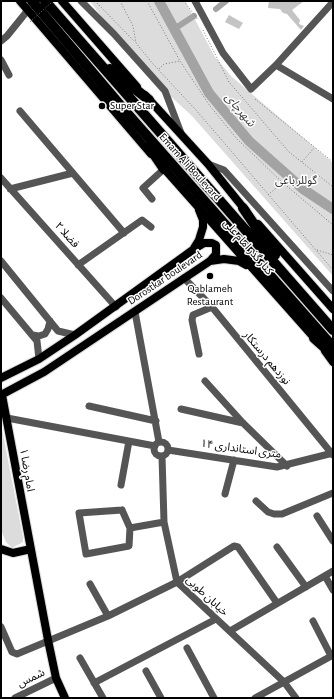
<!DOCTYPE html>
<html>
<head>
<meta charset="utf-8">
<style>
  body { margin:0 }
  #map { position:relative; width:334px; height:699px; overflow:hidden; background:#fff; font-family:"Alegreya Sans",sans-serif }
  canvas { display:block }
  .frame { position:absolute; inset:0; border:2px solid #000; pointer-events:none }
</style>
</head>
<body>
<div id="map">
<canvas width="334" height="699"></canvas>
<div class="frame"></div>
</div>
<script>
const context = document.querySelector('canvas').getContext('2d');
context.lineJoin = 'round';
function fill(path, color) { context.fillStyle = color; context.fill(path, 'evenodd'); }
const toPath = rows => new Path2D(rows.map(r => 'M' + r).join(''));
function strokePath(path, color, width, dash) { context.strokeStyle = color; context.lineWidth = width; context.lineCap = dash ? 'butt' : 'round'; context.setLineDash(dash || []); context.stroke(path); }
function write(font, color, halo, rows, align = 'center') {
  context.font = font + ' "Alegreya Sans","Noto Sans Arabic",sans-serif'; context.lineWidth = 3; context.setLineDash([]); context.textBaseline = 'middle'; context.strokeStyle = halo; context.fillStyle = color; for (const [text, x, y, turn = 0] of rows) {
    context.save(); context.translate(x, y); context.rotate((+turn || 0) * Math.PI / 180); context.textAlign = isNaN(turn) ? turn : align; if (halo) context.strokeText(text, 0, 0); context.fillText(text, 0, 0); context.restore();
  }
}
const green = toPath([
  [90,1,185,1,215,57,232,77,333,163,333,276,192,116,165,91,114,34],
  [1,424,23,537,23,542,12,548,6,542,1,530]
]);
const canal = toPath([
  [216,9,226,1],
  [174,29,194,16]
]);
const river = toPath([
  [159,1,209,93,249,141,303,189,333,209]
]);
const building = toPath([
  [269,1,304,1,292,10,300,20,299,24,304,26,301,30,287,14,283,13,280,9,268,8],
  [229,15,243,23,239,29,225,22]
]);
const path = toPath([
  [95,1,135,42],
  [120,1,133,26,136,43,153,64,196,110,333,270],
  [147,1,180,61,210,106,237,139,282,182,333,225],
  [184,1,198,20],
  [203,30,229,82,289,152,333,187],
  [159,69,164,64,180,61],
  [255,99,333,162],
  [302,162,314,148],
  [268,195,282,183],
  [317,250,333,255]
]);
const minor = toPath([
  [81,1,114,34,165,91,181,133],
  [195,1,223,53,251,89,276,65,333,2],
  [1,41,7,36,28,10],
  [1,60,9,75],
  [276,65,333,99],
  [20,111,124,233],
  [208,164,224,170,333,291],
  [1,178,116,307],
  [10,189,73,173],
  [152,199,143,188,164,169],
  [1,261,58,331,75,335],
  [78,265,142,220,151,227],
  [184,278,212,307,333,455],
  [1,298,37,341,39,359],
  [135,312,159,442],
  [32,335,39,336,45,334,48,329,50,321],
  [199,354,192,320,193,315,212,307],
  [205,381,243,423,287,466],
  [89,406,156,421],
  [181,409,243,423],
  [7,418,155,446],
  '154 449a7 7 0 1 1 14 0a7 7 0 1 1-14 0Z',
  [168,450,277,467,333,453],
  [162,456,164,522,177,582,284,682,296,698],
  [121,485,129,441],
  [225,494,234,460],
  [256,501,268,512,274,514,282,514,333,493],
  [122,510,130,528,129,546,86,554,79,513,122,510],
  [317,516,333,541],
  [130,528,164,522],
  [277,547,306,587],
  [325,576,333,590],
  [90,584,108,616],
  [313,621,331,656],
  [1,627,12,652,17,654,108,616,177,582,234,546,238,547,277,603],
  [230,631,333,571],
  [187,648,214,698],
  [80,658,103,698],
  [146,671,161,698],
  [94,683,216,619],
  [15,698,56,678],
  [255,698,333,655]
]);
const major = toPath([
  [20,1,151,154],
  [62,1,137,87],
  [145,95,208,164,246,211],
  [161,165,318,342],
  [258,224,333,309],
  [194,248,199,240,203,227,203,220,199,210],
  [210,261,224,259,239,261,246,265],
  [325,351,333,362],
  [1,378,39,359,75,335,194,249,204,243,212,243,216,245,216,254,210,261,44,372,1,395],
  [2,395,48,640,56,678,65,698],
  [1,549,13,553,31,549]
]);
const highway = toPath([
  [32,1,126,112,333,347],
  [45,1,333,330],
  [110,69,149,100],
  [149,147,164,169],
  [243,208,275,255],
  [314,338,333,355]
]);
const pathBridge = toPath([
  [30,22,53,1]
]);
const markers = [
  [102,106,4,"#000"],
  [210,276,4,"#000"]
];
const poiNames = [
  ["Super Star",110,106],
  ["Qablameh",210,289,"center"],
  ["Restaurant",210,302,"center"]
];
const streetNames = [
  ["Emam Ali Boulevard",190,167,48],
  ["فضلا ۲",67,235,48],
  ["کنار گذر امام علی",248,247,49],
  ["Dorostkar boulevard",165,278,-34],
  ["نوزدهم درستکار",267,358,50],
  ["۱۴ متری استانداری",241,449,8],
  ["امام رضا ۱",27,470,80],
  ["خیابان طوبی",207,596,43],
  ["شمس",31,678,-26]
];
const parkNames = [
  ["گوللر باغی",296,181]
];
const waterNames = [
  ["شهرچای",240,110,50]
];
fill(green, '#dcdcdc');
strokePath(canal, '#a3a3a3', 6);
strokePath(river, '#a3a3a3', 10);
fill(building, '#c4c4c4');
strokePath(major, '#dbdbdb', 10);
strokePath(highway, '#dbdbdb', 12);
strokePath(path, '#777', 1, [1, 2]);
strokePath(minor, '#555', 7);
strokePath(major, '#000', 8);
strokePath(highway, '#000', 10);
strokePath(pathBridge, '#777', 1, [1, 2]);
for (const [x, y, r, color] of markers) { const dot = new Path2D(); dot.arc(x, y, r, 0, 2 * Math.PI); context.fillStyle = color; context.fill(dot); strokePath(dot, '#fff', 1.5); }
write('11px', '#000', '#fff', poiNames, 'left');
write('11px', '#000', '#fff', streetNames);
write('11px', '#333', '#fff', parkNames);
write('italic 12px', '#444', '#fff', waterNames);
</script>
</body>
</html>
